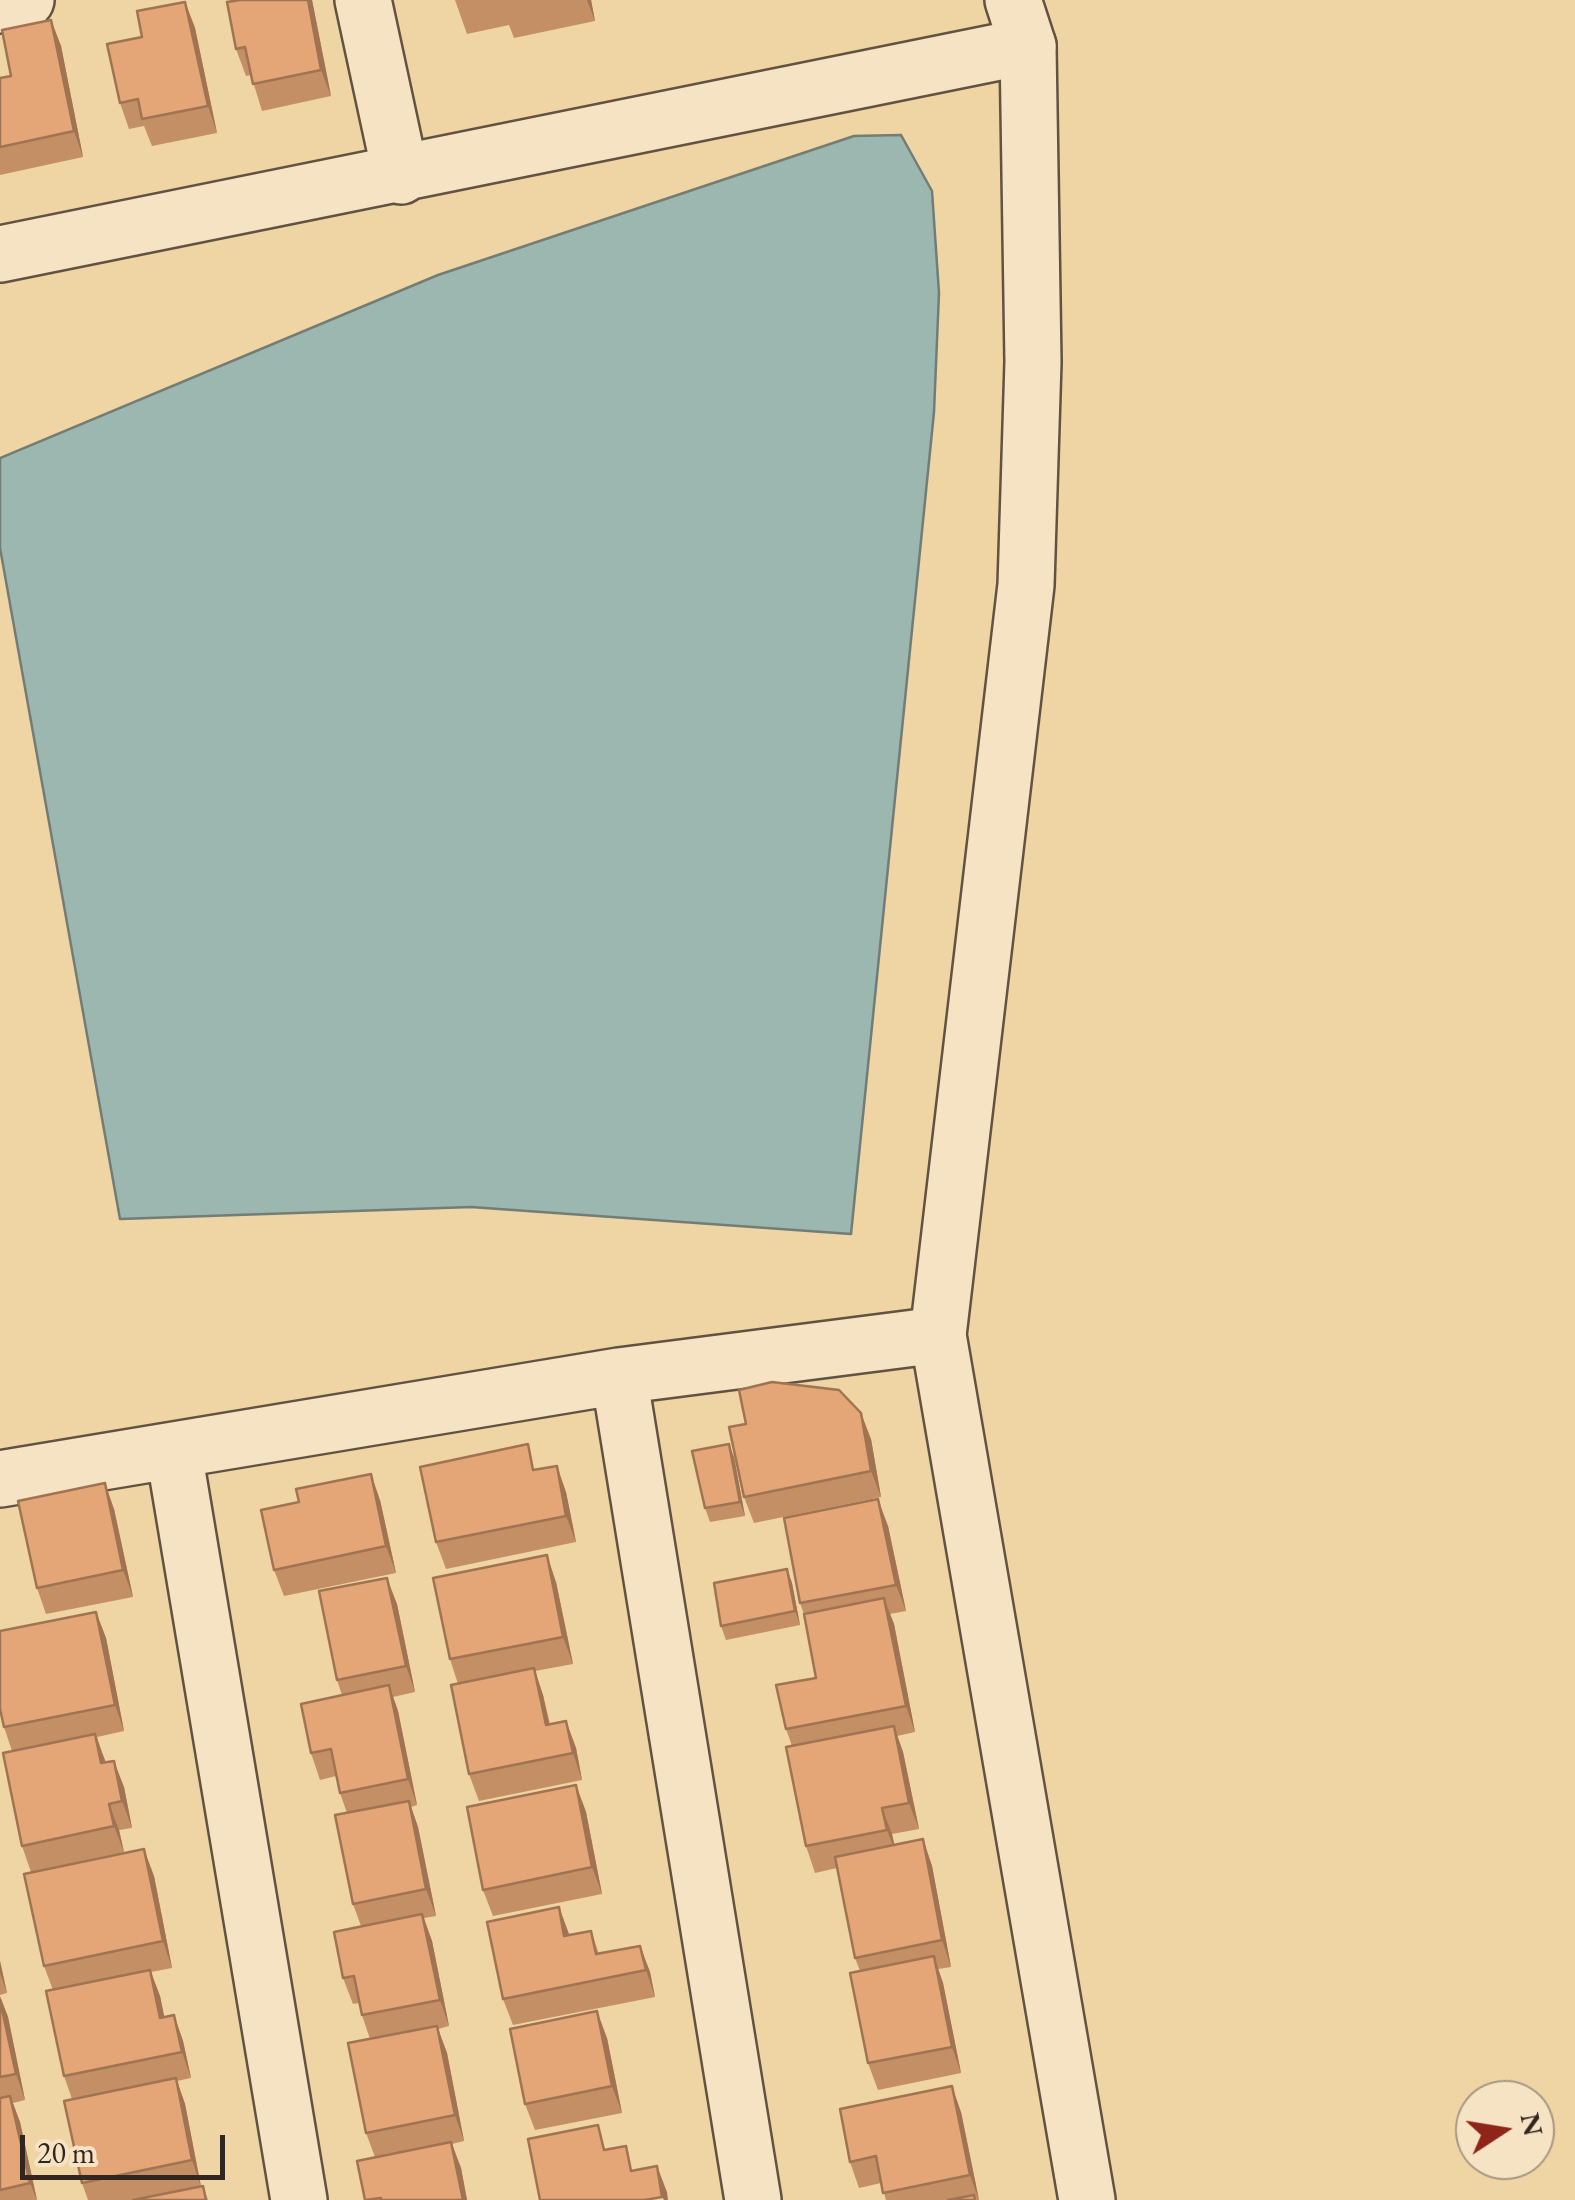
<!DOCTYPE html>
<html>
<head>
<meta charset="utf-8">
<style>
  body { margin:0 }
  #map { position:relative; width:1575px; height:2200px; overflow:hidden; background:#efd4a4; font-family:"EB Garamond",serif }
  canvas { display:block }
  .north { position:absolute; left:1455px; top:2080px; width:100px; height:100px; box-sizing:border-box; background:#f5e3c4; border:2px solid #a79783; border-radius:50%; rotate:78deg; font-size:28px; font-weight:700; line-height:40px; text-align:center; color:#322621 }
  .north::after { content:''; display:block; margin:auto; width:35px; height:45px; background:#8f2418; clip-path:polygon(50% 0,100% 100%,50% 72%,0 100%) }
  .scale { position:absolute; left:20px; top:2135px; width:205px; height:45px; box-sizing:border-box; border:5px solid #322621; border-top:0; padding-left:12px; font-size:30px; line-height:35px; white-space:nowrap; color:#322621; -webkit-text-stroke:8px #f5e3c4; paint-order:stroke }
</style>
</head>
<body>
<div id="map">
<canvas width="1575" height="2200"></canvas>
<div class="north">N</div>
<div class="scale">20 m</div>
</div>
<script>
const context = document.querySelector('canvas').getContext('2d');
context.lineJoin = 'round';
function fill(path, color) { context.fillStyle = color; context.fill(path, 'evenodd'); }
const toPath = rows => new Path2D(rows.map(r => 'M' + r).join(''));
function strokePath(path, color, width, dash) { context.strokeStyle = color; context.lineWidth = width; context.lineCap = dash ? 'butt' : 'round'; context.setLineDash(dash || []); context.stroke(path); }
const water = toPath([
  [901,135,932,191,939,293,934,412,851,1234,471,1207,120,1219,0,548,0,458,438,275,854,136,901,135]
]);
const minor = toPath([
  [363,0,401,176],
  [0,5,26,0],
  [0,254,1028,46],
  [619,1376,753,2200],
  [174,1453,299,2200],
  [0,1479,619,1376,938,1335]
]);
const tertiary = toPath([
  [1013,0,1028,46,1033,362,1026,585,938,1335,1087,2200]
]);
const wall = toPath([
  [240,0,312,0,331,96,262,111,251,75,246,76,236,49],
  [455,0,591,0,595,21,514,38,509,25,467,34],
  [185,2,195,28,217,133,152,146,144,126,129,129,120,103,142,37],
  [51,20,61,46,83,157,0,175,0,78,11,76],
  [871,1439,881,1497,754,1523,744,1497],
  [734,1457,745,1516,710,1522,705,1508],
  [537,1469,566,1492,576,1542,446,1569,436,1542],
  [380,1500,396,1573,284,1596,274,1570,299,1502],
  [114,1509,133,1597,46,1614,37,1588],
  [888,1526,906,1611,890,1614,894,1624,915,1732,897,1736,903,1752,919,1829,892,1834,894,1845,923,1839,932,1866,951,1967,938,1969,943,1983,961,2073,878,2090,868,2063,860,1971,855,1958,837,1868,815,1873,806,1846,792,1746,786,1729,816,1678,804,1614,800,1603],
  [787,1569,792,1583,800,1625,726,1640,721,1626],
  [556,1582,573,1664,535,1671,543,1695,550,1724,566,1721,576,1748,582,1780,479,1801,469,1774,458,1684,450,1659],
  [397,1604,415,1692,393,1697,398,1711,417,1805,411,1807,418,1827,436,1916,424,1918,432,1941,449,2026,438,2029,447,2053,464,2141,452,2144,461,2168,467,2200,365,2200,375,2157,366,2133,370,2039,362,2015,359,2003,353,2004,343,1978,361,1926,353,1904,347,1813,340,1793,336,1776,320,1780,311,1753,342,1695,337,1680],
  [96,1612,106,1638,124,1731,97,1737,105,1762,124,1787,132,1828,119,1830,124,1852,31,1872,22,1846,12,1751,4,1727],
  [576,1785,586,1812,602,1894,493,1916,483,1890],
  [154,1876,172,1968,151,1972,160,1996,164,2017,174,2015,183,2041,191,2078,177,2081,185,2104,201,2186,203,2186,208,2200,88,2200,82,2183,72,2099,64,2076,53,1990,44,1966],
  [559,1907,569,1935,591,1931,599,1954,640,1946,650,1972,655,1997,513,2025,503,1999,487,1922],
  [0,1961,7,1993,0,1995],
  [0,1996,8,2017,25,2100,13,2103,20,2122,37,2200,0,2200],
  [607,2038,622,2113,535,2130,525,2104],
  [961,2112,979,2200,886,2200,881,2183,859,2188,850,2162]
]);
const shadedWall = toPath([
  [308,0,312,0,331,96,321,70],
  [587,0,591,0,595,21],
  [185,2,195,28,217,133,208,106],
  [51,20,61,46,83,157,74,131],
  [861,1413,871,1439,881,1497,871,1471],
  [729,1444,734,1457,745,1516,740,1502],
  [557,1466,566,1492,576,1542,566,1516],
  [371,1474,380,1500,396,1573,386,1546],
  [105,1483,114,1509,133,1597,123,1570],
  [878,1499,888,1526,906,1611,896,1585],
  [547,1555,556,1582,573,1664,563,1637],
  [787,1569,792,1583,800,1625,795,1611],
  [387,1578,397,1604,415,1692,406,1666],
  [884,1598,894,1624,915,1732,906,1706],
  [96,1612,106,1638,124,1731,115,1705],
  [534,1668,543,1695,555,1751,546,1725],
  [389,1685,398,1711,417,1805,408,1779],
  [566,1721,576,1748,582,1780,573,1753],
  [894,1726,903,1752,919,1829,909,1803],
  [95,1734,105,1760,110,1790,101,1763],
  [114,1761,124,1787,132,1828,122,1801],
  [576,1785,586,1812,602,1894,592,1867],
  [409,1801,418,1827,436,1916,426,1889],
  [109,1804,119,1830,124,1852,114,1826],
  [882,1808,892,1834,897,1856,887,1830],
  [923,1839,932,1866,951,1967,942,1940],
  [144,1849,154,1876,172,1968,163,1941],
  [559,1907,569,1934,574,1962,564,1936],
  [422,1914,432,1941,449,2026,440,2000],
  [640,1946,650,1972,655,1997,646,1970],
  [934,1956,943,1983,961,2073,952,2047],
  [0,1961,7,1993,0,1973],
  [150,1970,160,1996,170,2044,160,2018],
  [0,1996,8,2017,25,2100,16,2074],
  [597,2011,607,2038,622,2113,612,2086],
  [174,2015,183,2041,191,2078,182,2052],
  [437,2026,447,2053,464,2141,455,2115],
  [176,2078,185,2104,201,2187,192,2160],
  [952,2086,961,2112,979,2200,970,2175],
  [10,2096,20,2122,37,2200,30,2183],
  [451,2142,461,2168,467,2200,463,2200],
  [657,2166,667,2192,668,2200,664,2200,662,2197]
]);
const building = toPath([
  [240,0,308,0,321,70,253,84,245,47,236,49,227,2,240,0],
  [185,2,208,106,142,119,138,99,120,103,107,44,142,37,137,11,185,2],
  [51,20,74,131,0,147,0,78,11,76,2,30,51,20],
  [772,1382,839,1390,861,1413,871,1471,744,1497,729,1427,746,1424,739,1390,772,1382],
  [528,1444,533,1470,557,1466,566,1516,436,1542,420,1467,528,1444],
  [729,1444,740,1502,705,1508,692,1451,729,1444],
  [371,1474,386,1546,274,1570,261,1510,299,1502,296,1489,371,1474],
  [105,1483,123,1570,37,1588,18,1501,105,1483],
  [878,1499,896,1585,800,1603,784,1518,878,1499],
  [547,1555,563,1637,450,1659,433,1578,547,1555],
  [787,1569,795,1611,721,1626,714,1583,787,1569],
  [387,1578,406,1666,337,1680,319,1591,387,1578],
  [884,1598,906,1706,786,1729,776,1685,816,1678,804,1614,884,1598],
  [96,1612,115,1705,4,1727,0,1709,0,1631,96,1612],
  [534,1668,546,1725,566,1721,573,1753,469,1774,451,1685,534,1668],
  [389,1685,408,1779,340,1793,331,1749,311,1753,301,1704,389,1685],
  [894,1726,909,1803,882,1808,887,1830,806,1846,786,1747,894,1726],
  [95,1734,101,1763,114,1761,122,1801,109,1804,114,1826,22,1846,3,1753,95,1734],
  [576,1785,592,1867,483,1890,467,1807,576,1785],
  [409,1801,426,1889,353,1904,335,1815,409,1801],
  [923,1839,942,1940,855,1958,835,1857,923,1839],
  [144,1849,163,1941,44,1966,24,1874,144,1849],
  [559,1907,564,1936,591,1931,596,1954,640,1946,646,1970,503,1999,487,1922,559,1907],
  [422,1914,440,2000,362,2015,354,1976,343,1978,334,1932,422,1914],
  [934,1956,952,2047,868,2063,850,1973,934,1956],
  [150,1970,160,2018,174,2015,182,2052,64,2076,46,1991,150,1970],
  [0,2000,16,2074,0,2077,0,2000],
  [597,2011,612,2086,525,2104,510,2029,597,2011],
  [437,2026,455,2115,366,2133,348,2043,437,2026],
  [176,2078,192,2160,82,2183,64,2101,176,2078],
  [952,2086,970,2175,883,2193,876,2156,850,2162,840,2109,952,2086],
  [10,2096,30,2183,0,2190,0,2098,10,2096],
  [598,2125,604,2150,626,2146,631,2171,657,2166,662,2197,645,2200,540,2200,528,2139,598,2125],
  [451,2142,463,2200,381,2200,381,2198,365,2200,357,2161,451,2142],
  [203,2186,206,2200,133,2200,203,2186],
  [974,2195,975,2200,948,2200,974,2195]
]);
fill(water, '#9cb7af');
strokePath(water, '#727d76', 2.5);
strokePath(minor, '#615242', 60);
strokePath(tertiary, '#615242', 60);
strokePath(minor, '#f5e3c4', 55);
strokePath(tertiary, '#f5e3c4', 55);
fill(wall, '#c48f65');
fill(shadedWall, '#a07453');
fill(building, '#e4a676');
strokePath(building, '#a07453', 2.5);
</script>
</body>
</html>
